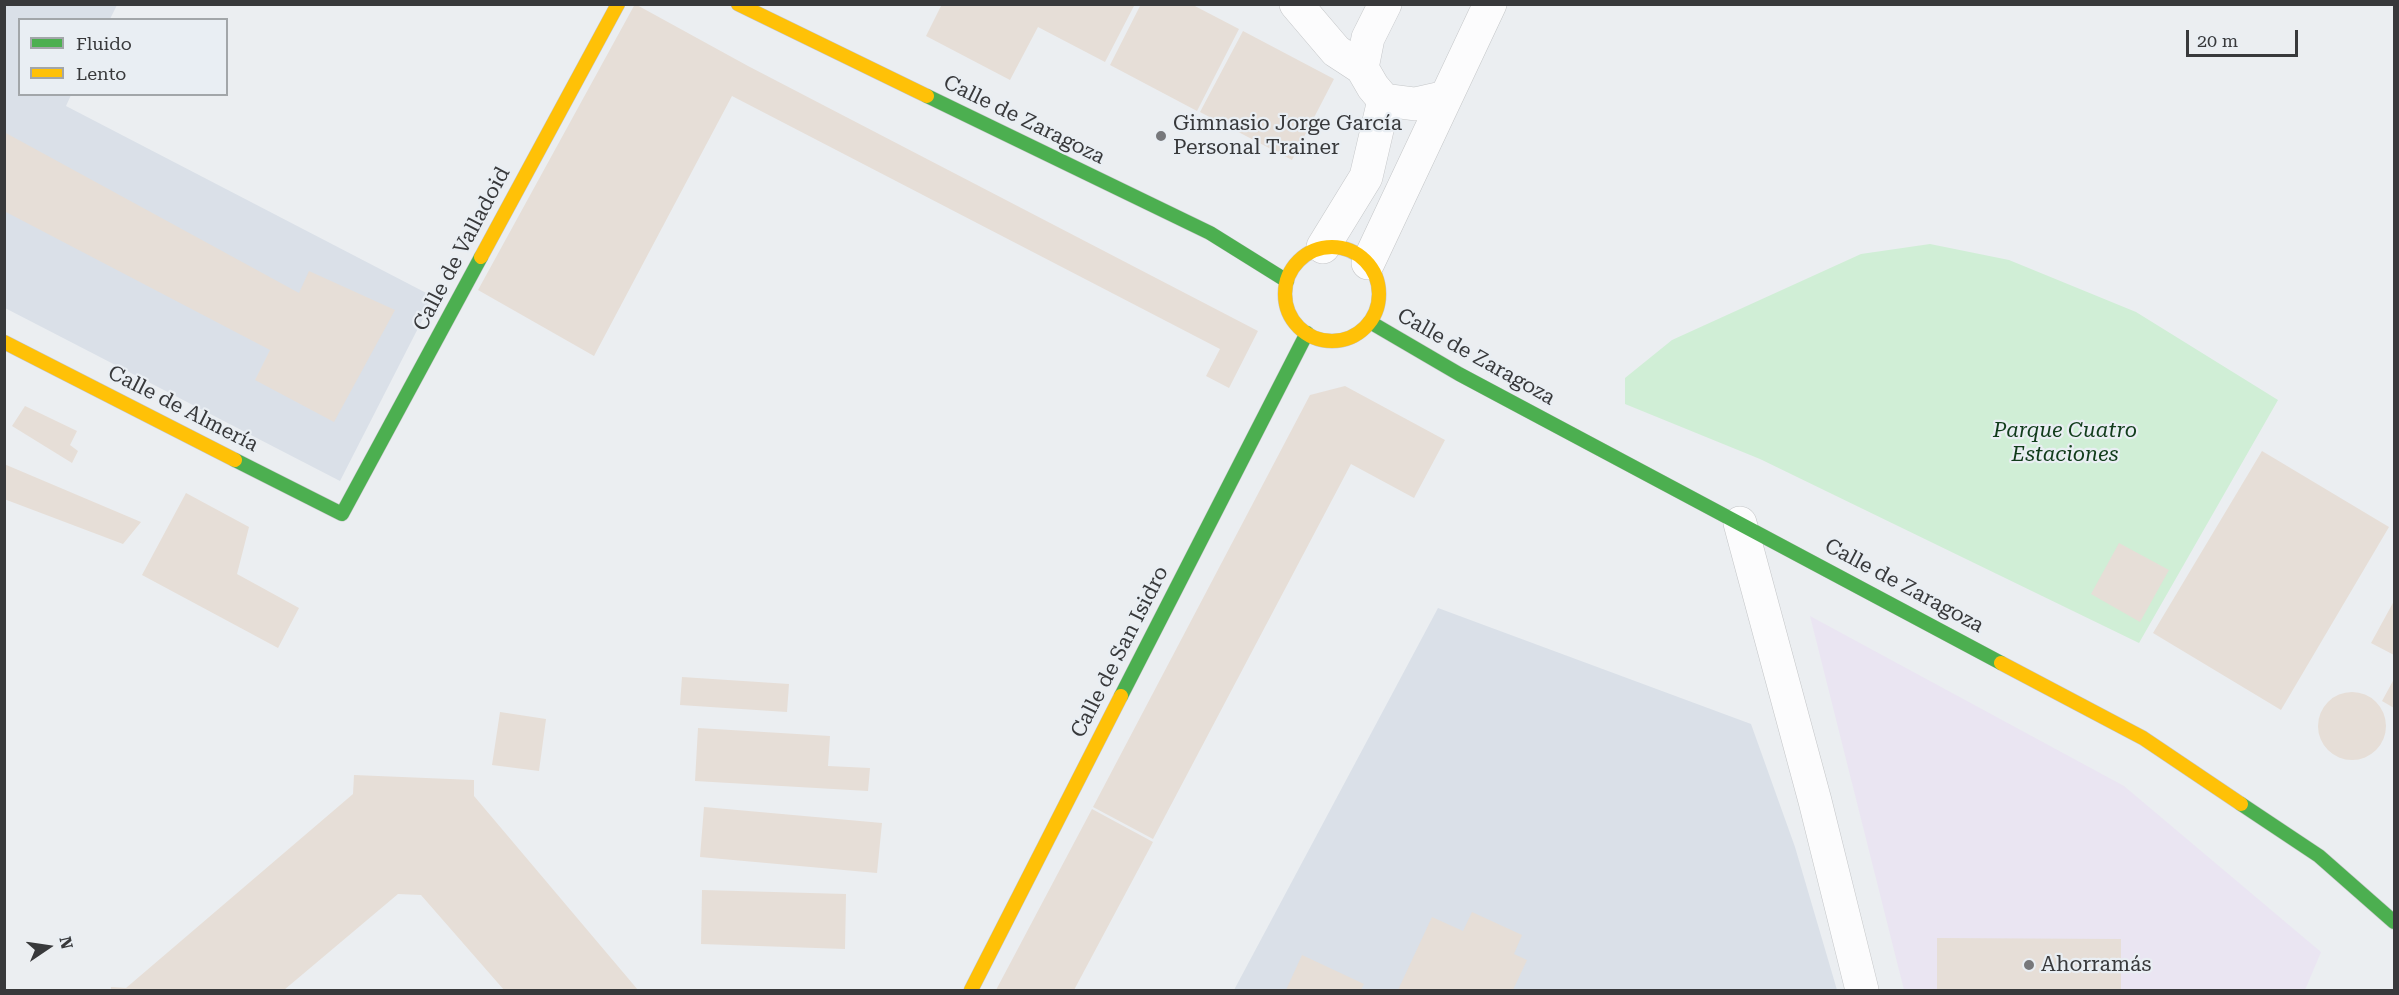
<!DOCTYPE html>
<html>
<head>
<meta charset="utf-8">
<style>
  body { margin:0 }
  #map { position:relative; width:2399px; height:995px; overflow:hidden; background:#ebeef1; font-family:"Roboto Serif",serif }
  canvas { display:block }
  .frame { position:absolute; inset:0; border:6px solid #38393b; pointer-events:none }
  .legend { position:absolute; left:18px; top:18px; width:210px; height:78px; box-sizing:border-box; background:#e9eef3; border:2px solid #a2a6a9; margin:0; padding:8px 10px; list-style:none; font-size:18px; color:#38393b }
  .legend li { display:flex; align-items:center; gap:12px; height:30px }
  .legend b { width:30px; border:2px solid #a2a6a9 }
  .north { position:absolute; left:18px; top:917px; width:60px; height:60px; -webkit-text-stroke:4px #e9eef3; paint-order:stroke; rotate:77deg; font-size:16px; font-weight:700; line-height:24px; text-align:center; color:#38393b }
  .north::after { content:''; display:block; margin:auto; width:21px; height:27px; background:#38393b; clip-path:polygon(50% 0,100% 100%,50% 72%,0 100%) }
  .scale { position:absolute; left:2186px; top:30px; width:112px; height:27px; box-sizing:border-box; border:3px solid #38393b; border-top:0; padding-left:8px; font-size:18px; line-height:21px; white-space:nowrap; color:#38393b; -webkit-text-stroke:4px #e9eef3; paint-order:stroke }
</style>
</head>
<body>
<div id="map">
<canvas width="2399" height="995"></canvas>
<div class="frame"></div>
<ul class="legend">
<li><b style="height:8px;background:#4caf50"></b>Fluido</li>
<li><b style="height:8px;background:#ffc107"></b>Lento</li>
</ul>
<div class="north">N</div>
<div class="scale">20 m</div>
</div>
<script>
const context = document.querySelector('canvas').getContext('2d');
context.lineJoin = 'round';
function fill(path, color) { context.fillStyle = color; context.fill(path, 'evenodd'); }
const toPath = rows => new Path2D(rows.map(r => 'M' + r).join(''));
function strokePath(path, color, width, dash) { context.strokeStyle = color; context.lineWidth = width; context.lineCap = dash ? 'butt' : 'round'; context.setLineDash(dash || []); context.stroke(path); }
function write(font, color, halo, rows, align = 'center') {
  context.font = font + ' "Roboto Serif",serif'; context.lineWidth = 4.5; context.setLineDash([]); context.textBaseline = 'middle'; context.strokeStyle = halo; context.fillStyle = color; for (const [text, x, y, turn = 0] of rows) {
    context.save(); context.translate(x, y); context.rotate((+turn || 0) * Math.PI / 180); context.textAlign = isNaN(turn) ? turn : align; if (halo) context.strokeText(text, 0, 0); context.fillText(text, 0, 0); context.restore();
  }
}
const commercial = toPath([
  [1810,616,2124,786,2321,952,2305,990,1904,990]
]);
const built = toPath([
  [4,5,117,5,110,19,20,20,20,94,71,95,66,106,434,297,340,481,5,308],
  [1438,608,1751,724,1795,847,1837,990,1234,990]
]);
const green = toPath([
  [1930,244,2009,260,2136,312,2278,400,2139,643,1760,459,1625,404,1625,378,1672,340,1861,254]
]);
const building = toPath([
  [635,4,748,66,1258,331,1229,388,1206,376,1220,349,732,96,594,356,478,290],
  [942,4,1135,4,1105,62,1038,27,1010,80,926,36],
  [1141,4,1191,4,1239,29,1197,111,1110,65],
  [1243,31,1334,79,1292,160,1200,112],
  [4,132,299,293,309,271,395,310,334,422,255,380,270,350,4,211],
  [1345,386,1445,440,1414,498,1351,464,1153,839,1093,807,1310,395],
  [25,406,77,431,70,445,78,451,72,463,12,426],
  [2262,451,2389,527,2281,710,2153,633],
  [4,464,141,522,123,544,4,499],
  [186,493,249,527,237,574,299,608,278,648,142,575],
  [2119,543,2169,570,2140,622,2091,594],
  [2394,601,2394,655,2371,643],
  [682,677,789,684,787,712,680,705],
  [2394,679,2394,708,2382,701],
  '2318 726a34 34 0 1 1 68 0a34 34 0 1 1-68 0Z',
  [500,712,546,719,539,771,492,765],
  [698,728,830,736,828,766,870,768,868,791,695,781],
  [354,775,474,780,474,796,638,990,504,990,421,895,398,894,284,990,111,990,111,987,126,988,353,794],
  [704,807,882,823,877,873,700,857],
  [1092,809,1153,842,1074,990,996,990],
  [702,890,846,894,845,949,701,944],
  [1472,912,1522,935,1514,954,1527,960,1513,990,1398,990,1432,917,1463,931],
  [1937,938,2121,939,2121,990,1937,990],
  [1302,955,1364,984,1361,990,1286,990]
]);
const street = toPath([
  [1296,4,1336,51,1362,68],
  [1385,4,1368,38,1362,68,1373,87,1384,100,1415,104,1446,97],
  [1323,247,1366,177,1384,100],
  [1368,263,1490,4],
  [1740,523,1815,801,1862,990]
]);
const fast = toPath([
  [927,96,1210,233,1287,281],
  [1370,322,1459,374,2001,663],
  [235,460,342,514,481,257],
  [1121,696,1307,333],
  [2241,804,2319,856,2394,922]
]);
const slow = toPath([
  [738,4,927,96],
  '1285 294a47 47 0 1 1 94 0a47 47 0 1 1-94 0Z',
  [481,257,618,4],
  [4,342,235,460],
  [2001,663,2143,738,2241,804],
  [971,990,1121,696]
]);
const markers = [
  [1161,136,6,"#77787b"],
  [2029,965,6,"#77787b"]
];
const streetNames = [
  ["Calle de Zaragoza",1024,120,26],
  ["Calle de Valladoid",462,249,-62],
  ["Calle de Zaragoza",1476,357,29],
  ["Calle de Almería",183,409,27],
  ["Calle de Zaragoza",1904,586,28],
  ["Calle de San Isidro",1120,652,-63]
];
const poiNames = [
  ["Gimnasio Jorge García",1173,124],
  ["Personal Trainer",1173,148],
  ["Ahorramás",2041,965]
];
const parkNames = [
  ["Parque Cuatro",2065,431],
  ["Estaciones",2065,455]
];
fill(commercial, '#eae5f2');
fill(built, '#dae0e8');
fill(green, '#d0eed6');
fill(building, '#e6ded7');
strokePath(street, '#c4c6c8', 34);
strokePath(fast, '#c4c6c8', 15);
strokePath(slow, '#c4c6c8', 15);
strokePath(street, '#fcfcfd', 33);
strokePath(fast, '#4caf50', 14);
strokePath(slow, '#ffc107', 14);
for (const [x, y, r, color] of markers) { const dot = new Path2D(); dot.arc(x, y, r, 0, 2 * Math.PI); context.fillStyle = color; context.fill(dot); strokePath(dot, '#e9eef3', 2); }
write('21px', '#38393b', '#e9eef3', streetNames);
write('21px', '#38393b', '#e9eef3', poiNames, 'left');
write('italic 21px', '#113c1b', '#e9eef3', parkNames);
</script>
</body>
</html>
